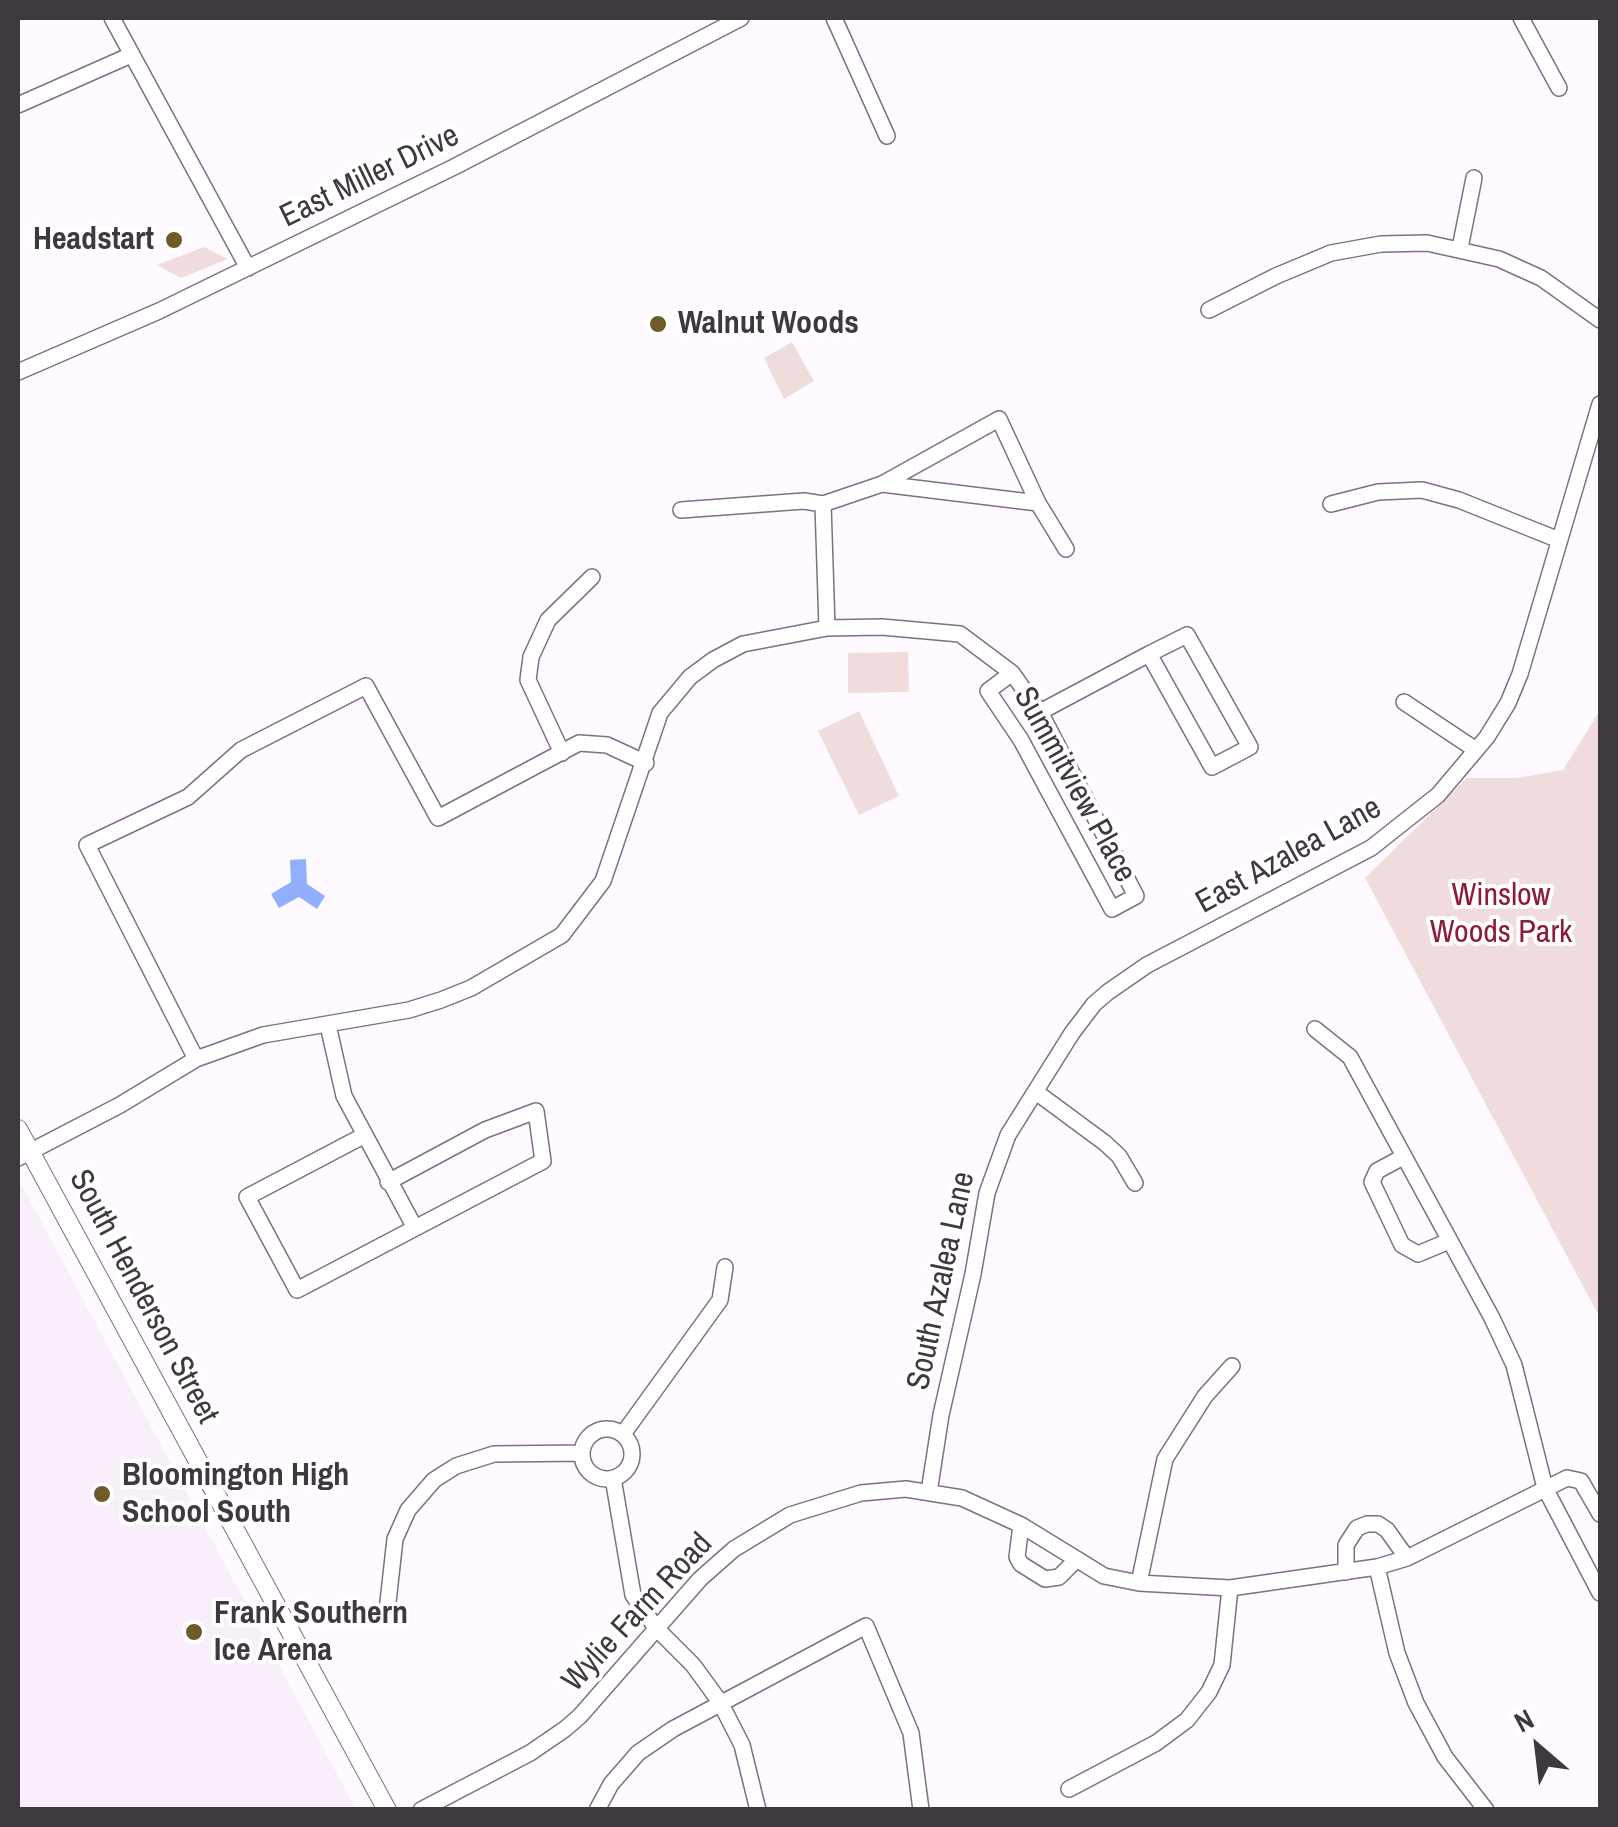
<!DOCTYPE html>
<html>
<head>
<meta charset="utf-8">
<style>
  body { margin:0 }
  #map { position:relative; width:1618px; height:1827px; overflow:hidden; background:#fefaff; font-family:"Archivo Narrow",sans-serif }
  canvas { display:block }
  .frame { position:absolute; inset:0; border:20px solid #403841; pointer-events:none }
  .north { position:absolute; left:1488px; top:1697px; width:100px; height:100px; -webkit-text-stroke:8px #fff; paint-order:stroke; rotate:332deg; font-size:28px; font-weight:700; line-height:40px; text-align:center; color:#403841 }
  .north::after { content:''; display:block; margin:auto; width:35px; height:45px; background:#403841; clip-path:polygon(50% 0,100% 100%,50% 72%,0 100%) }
</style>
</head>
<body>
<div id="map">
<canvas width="1618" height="1827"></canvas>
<div class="frame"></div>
<div class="north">N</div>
</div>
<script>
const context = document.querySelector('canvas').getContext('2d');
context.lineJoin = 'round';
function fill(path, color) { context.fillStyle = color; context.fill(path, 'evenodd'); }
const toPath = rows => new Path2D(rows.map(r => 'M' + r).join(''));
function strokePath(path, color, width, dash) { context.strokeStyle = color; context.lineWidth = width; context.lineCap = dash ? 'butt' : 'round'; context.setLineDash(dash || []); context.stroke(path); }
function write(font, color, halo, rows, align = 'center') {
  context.font = font + ' "Archivo Narrow",sans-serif'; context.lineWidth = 8; context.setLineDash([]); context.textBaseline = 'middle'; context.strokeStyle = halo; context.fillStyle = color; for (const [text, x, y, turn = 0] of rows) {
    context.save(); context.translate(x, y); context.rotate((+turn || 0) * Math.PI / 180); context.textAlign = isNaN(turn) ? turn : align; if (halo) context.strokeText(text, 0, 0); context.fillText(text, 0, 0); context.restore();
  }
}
const built = toPath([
  [18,1178,356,1809,18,1809]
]);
const green = toPath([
  [204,247,228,259,181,278,157,265],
  [792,342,814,381,784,399,764,358],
  [908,652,909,692,848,693,848,653],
  [1600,710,1600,1318,1365,878,1467,778,1517,778,1563,770],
  [859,711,899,796,859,815,818,731]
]);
const water = toPath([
  [306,859,307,884,325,896,317,909,299,897,279,908,271,894,291,882,290,860]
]);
const minor = toPath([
  [112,18,248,268],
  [834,18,887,136],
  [1521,18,1559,88],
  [18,105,131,55],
  [1460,248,1474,178],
  [1209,310,1276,276,1331,253,1381,244,1427,243,1499,259,1541,278,1600,320],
  [18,372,159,311,454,167,741,18],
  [882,484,1038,503],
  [823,504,827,628],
  [1331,504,1378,492,1422,490,1459,500,1559,540],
  [681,510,804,501,823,504,882,484,999,419,1038,503,1066,549],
  [1187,635,1250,747,1212,767,1149,654,1187,635],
  [1404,702,1476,750],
  [1040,712,1149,654],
  [562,753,528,680,531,657,548,620,592,577],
  [328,1025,344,1096,415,1228],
  [1315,1029,1350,1057,1492,1318,1514,1365,1545,1488,1600,1593],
  [196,1059,87,845,188,797,241,750,366,686,438,818,579,743,607,745,646,763],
  [1036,1092,1105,1143,1119,1156,1135,1183],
  [363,1136,247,1197,297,1290,543,1161,536,1111,485,1130,388,1182],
  [1403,1157,1377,1171,1372,1182,1402,1245,1418,1254,1449,1241],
  [18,1158,120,1105,196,1059,263,1035,409,1010,441,1000,471,988,562,935,603,881,660,713,690,677,713,660,743,644,827,628,882,627,960,634,1012,673,1040,712,1136,896,1112,909,1021,740,988,691,1012,673],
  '582 1454a25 25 0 1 1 50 0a25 25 0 1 1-50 0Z',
  [623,1434,720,1300,725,1267],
  [613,1478,633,1595,656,1628,693,1665,720,1702,742,1745,758,1810],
  [929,1492,941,1415,973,1274,987,1193,1008,1135,1072,1033,1094,1004,1108,992,1147,965,1371,848,1438,795,1487,737,1508,703,1520,674,1600,404],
  [1021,1525,1017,1557,1021,1564,1045,1579,1059,1577,1077,1559],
  [1377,1567,1397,1653,1416,1703,1445,1757,1486,1810],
  [1346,1572,1346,1545,1357,1528,1367,1524,1378,1524,1387,1530,1407,1558],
  [1139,1583,1165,1459,1205,1396,1232,1366],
  [387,1611,395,1539,408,1510,434,1480,456,1466,494,1454,582,1453],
  [1069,1789,1156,1743,1187,1720,1209,1692,1222,1665,1230,1588],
  [421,1810,530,1753,565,1729,580,1716,700,1579,734,1549,790,1515,861,1493,906,1489,962,1498,1021,1525,1104,1576,1139,1583,1230,1588,1377,1567,1407,1558,1567,1478,1581,1481,1600,1514],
  [597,1810,611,1784,638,1753,673,1729,866,1626,911,1733,921,1810]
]);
const tertiary = toPath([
  [18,1129,387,1810]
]);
const markers = [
  [174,240,10,"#6d5c2a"],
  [658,324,10,"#6d5c2a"],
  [102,1494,10,"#6d5c2a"],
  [194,1632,10,"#6d5c2a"]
];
const streetNames = [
  ["East Miller Drive",370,177,-26],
  ["Summitview Place",1074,785,61],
  ["East Azalea Lane",1289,856,-29],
  ["South Azalea Lane",942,1281,-78],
  ["South Henderson Street",143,1297,62],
  ["Wylie Farm Road",638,1613,-47]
];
const poiNames = [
  ["Headstart",154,240,"right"],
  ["Walnut Woods",678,324],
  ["Bloomington High",122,1476],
  ["School South",122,1513],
  ["Frank Southern",214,1614],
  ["Ice Arena",214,1651]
];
const parkNames = [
  ["Winslow",1501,896],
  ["Woods Park",1501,933]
];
fill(built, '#f9effb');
fill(green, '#f1dcdd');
fill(water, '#91affe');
strokePath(minor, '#806e84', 18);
strokePath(tertiary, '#806e84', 20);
strokePath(minor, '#fff', 15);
strokePath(tertiary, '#fff', 18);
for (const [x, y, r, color] of markers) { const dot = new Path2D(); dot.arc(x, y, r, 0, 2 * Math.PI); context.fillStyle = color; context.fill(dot); strokePath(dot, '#fff', 4); }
write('32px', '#403841', '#fff', streetNames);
write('bold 32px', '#403841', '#fff', poiNames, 'left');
write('32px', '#8e1b38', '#fff', parkNames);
</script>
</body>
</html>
